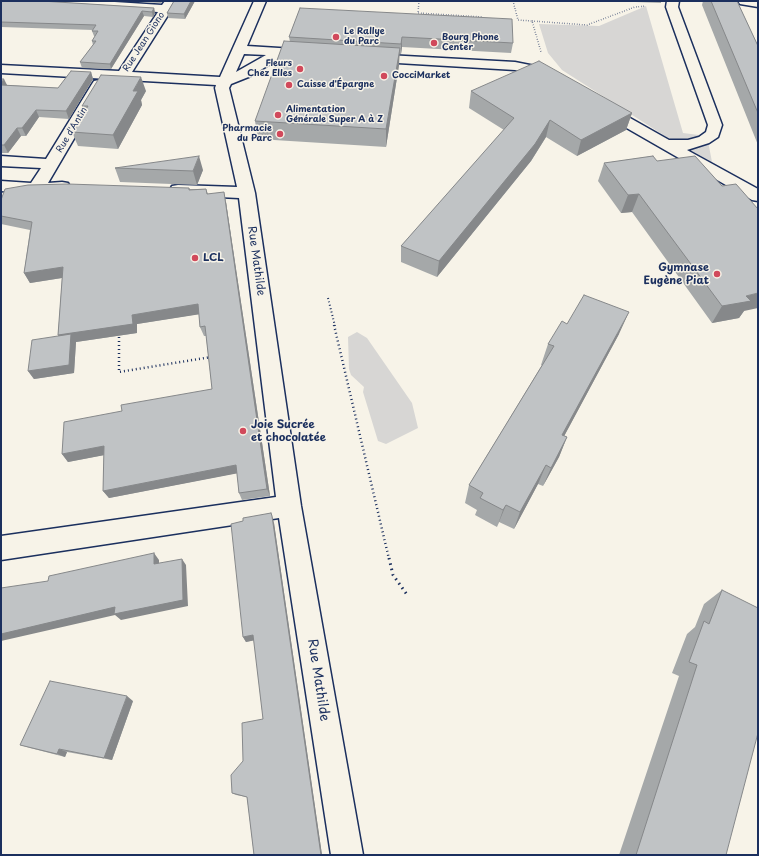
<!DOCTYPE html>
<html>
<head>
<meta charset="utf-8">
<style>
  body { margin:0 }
  #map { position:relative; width:759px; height:856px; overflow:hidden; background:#f7f3e8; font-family:"Playpen Sans",sans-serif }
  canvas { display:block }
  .frame { position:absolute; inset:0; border:2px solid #1b2f5e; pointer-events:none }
</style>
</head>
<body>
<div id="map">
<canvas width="759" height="856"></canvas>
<div class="frame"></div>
</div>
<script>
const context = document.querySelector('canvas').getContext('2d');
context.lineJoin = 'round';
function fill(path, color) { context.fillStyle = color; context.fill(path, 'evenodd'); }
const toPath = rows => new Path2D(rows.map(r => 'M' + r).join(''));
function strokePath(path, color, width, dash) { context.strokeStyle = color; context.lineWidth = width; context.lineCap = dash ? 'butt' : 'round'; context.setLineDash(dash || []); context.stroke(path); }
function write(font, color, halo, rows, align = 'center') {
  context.font = font + ' "Playpen Sans",sans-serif'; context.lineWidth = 3; context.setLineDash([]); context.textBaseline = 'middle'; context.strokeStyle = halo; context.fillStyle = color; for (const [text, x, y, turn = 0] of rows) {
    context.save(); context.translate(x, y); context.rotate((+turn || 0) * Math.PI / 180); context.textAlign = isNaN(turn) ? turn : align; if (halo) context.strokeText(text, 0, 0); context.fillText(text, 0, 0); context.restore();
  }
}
const green = toPath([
  [646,6,683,133,707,136,712,162,668,138,562,70,548,53,539,24,599,26],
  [357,332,367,338,412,403,418,428,386,444,378,441,363,392,364,387,351,375,349,369,348,337]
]);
const pathFar3 = toPath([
  [419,1,418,13,483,17],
  [513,1,518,20,532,21,541,52],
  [532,21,587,25,635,7,646,6]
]);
const pathFar2 = toPath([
  [328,298,335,326]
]);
const pathFar1 = toPath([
  [334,325,389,559],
  [119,333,119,372,211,357]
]);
const path = toPath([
  [389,558,393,575,408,596]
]);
const minor = toPath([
  [38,1,99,1,162,5,165,1,177,1,132,72,220,77,254,1,266,1,247,46,311,50,316,51,318,54,316,57,311,58,283,56,251,76,231,84,229,88,255,193,301,506,363,855,331,855,279,518,1,560,1,536,276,497,239,198,178,195,172,194,170,190,172,186,178,185,237,187,215,88,216,85,1,73,1,65,119,71,158,12,44,5,40,4,38,1],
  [244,54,266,55,236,72,244,54],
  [667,1,679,1,678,7,722,125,718,137,709,143,687,150,758,189,758,201,752,200,597,111,595,108,597,105,602,104,607,105,669,140,688,140,699,137,706,132,708,125,666,7,667,1],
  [738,1,758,1,758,7,740,4,738,1],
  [369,54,515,62,540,67,557,77,559,80,557,83,552,84,531,73,515,70,364,61,362,58,364,55,369,54],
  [99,80,104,81,106,84,48,183,62,182,68,183,70,187,68,191,36,194,1,191,1,181,31,183,41,168,1,166,1,156,46,159,92,84,94,81,99,80]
]);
const wall = toPath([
  [1,1,42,1,154,8,155,13,153,17,144,16,111,69,82,68,80,62,93,45,92,41,95,36,94,36,92,31,93,30,1,27],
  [123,1,164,1,161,3],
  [174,1,195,1,185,19,168,18,167,13],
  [635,1,661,1,661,3,635,2],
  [703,1,737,1,758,46,758,145,702,5],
  [300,8,513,43,511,53,402,47,401,54,399,54,399,65,386,147,258,139,255,121,290,42,289,37],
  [91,72,93,79,69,119,39,117,26,136,21,136,8,153,1,153,1,79,7,85,58,88],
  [146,91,141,100,142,105,118,149,78,146,72,132,84,112,82,106],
  [471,91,632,113,626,130,577,156,546,137,531,161,437,277,401,262,401,246,504,130,469,108],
  [653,156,744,311,739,318,712,323,632,212,621,213,598,181,604,163],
  [115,168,203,170,197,185,120,182],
  [189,188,190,189,206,189,208,194,226,202,270,496,242,500,239,493,237,473,109,498,103,491,104,455,68,462,62,454,122,411,212,389,206,336,204,336,200,327,199,314,137,324,137,333,76,342,74,373,34,379,28,371,59,336,58,335,62,278,30,283,24,273,30,230,1,224,1,200],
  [567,324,619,334,564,436,567,437,559,457,543,486,538,484,514,529,499,522,497,527,475,515,477,510,465,503,469,485,542,365,541,365,548,344],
  [274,523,322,855,254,855,247,797,236,795,232,793,243,761,263,719,254,640,246,642,243,637],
  [722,590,726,855,619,855,679,676,672,673,687,634,695,627,704,604],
  [133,701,112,760,67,752,65,757,30,748,20,745]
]);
const shadedWall = toPath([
  [191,1,195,1,185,19,184,14],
  [154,8,155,13,153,17,152,12],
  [142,11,144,16,111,69,110,64],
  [402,37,402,47,401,54,401,44],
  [400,48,399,65,386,147,386,129],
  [91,72,93,79,69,119,66,111],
  [141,77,146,91,141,100,142,105,118,149,113,135,133,91],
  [4,79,8,87,1,87,1,83],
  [36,110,39,117,26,136,22,128],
  [632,113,626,130,577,156,581,140],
  [550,120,546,137,531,161,437,277,439,261],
  [17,128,21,136,8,153,4,145],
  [199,156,203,170,197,185,193,171],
  [224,192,226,202,270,496,267,489],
  [639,194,632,212,621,213,628,195],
  [63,267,68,277,30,283,24,273],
  [758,293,758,308,744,311,739,318,712,323,722,306,746,296],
  [198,304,201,314,137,324,137,333,76,342,74,373,34,379,28,371,64,344,58,335,132,315],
  [629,312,619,334,554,455,562,435],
  [567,437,559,457,543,486,551,468],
  [104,446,110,454,68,462,62,454],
  [236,465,239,473,109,498,103,491],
  [546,465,538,484,514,529,520,512],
  [506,505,499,522,497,527,503,510],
  [271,513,274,523,322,855,321,855],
  [154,553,159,560,159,571,154,564],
  [182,559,186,565,188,606,121,620,115,615,1,641,1,634],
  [253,635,256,640,246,642,243,637],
  [127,696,133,701,112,760,104,758],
  [59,749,67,752,65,757,57,754]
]);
const building = toPath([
  [1,1,41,1,154,8,152,12,142,11,110,64,80,62,96,41,92,41,98,31,92,31,96,25,1,22,1,1],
  [174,1,191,1,184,14,167,13,174,1],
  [711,1,737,1,758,46,758,113,711,1],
  [300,8,512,19,513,43,402,37,401,44,289,37,300,8],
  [284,41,400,48,386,129,255,121,284,41],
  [539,61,632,113,581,140,550,120,535,144,439,261,401,246,514,118,471,91,539,61],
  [71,71,91,72,66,111,36,110,22,128,17,128,4,145,1,145,1,85,58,88,71,71],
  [101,75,141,77,133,91,138,91,113,135,72,132,88,106,82,106,101,75],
  [1,79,4,79,1,83,1,79],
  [199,156,193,171,115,168,199,156],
  [653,156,657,161,695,156,722,186,736,184,758,209,758,293,746,296,751,301,722,306,639,194,628,195,604,163,653,156],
  [68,184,189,188,189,190,206,189,207,194,224,192,267,489,239,493,236,465,103,491,104,446,62,454,64,422,122,411,121,405,212,389,205,326,200,327,198,304,132,315,133,324,58,335,63,267,24,273,32,222,1,216,1,200,5,189,28,185,68,184],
  [584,295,629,312,562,435,567,437,551,468,546,465,520,512,506,505,503,510,480,498,483,493,469,485,554,346,548,344,562,321,567,324,584,295],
  [71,334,69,365,28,371,32,340,71,334],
  [271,513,272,516,321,855,254,855,247,797,232,793,231,775,243,761,242,723,263,719,253,635,243,637,231,524,243,521,243,518,271,513],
  [154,553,154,564,182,559,183,600,114,614,115,607,1,634,1,588,48,581,49,576,154,553],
  [722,590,758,608,758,733,726,855,636,855,697,665,689,662,704,621,709,624,722,590],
  [50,681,127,696,104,758,59,749,57,754,20,745,50,681]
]);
const markers = [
  [336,37,4,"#d1495b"],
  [434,43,4,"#d1495b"],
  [300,69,4,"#d1495b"],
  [384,76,4,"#d1495b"],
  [289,85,4,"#d1495b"],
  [278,115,4,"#d1495b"],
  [280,134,4,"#d1495b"],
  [195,258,4,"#d1495b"],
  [717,274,4,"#d1495b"],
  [243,431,4,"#d1495b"]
];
const farPoinames = [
  ["Le Rallye",344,32],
  ["du Parc",344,42],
  ["Bourg Phone",442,38],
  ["Center",442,48],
  ["Fleurs",292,64,"right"],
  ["Chez Elles",292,74,"right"],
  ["CocciMarket",392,76],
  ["Caisse d'Épargne",297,85],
  ["Alimentation",286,110],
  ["Générale Super A à Z",286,120],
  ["Pharmacie",272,129,"right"],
  ["du Parc",272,139,"right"]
];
const farStreetnames = [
  ["Rue Jean Giono",144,42,-57],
  ["Rue d'Antin",72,130,-59]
];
const poiNames = [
  ["LCL",203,258],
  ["Gymnase",709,268,"right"],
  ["Eugène Piat",709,281,"right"],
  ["Joie Sucrée",251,425],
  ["et chocolatée",251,438]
];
const streetNames = [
  ["Rue Mathilde",256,261,82]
];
const nearStreetnames = [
  ["Rue Mathilde",318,680,81]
];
fill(green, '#d7d6d4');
strokePath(minor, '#1b2f5e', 3);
strokePath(pathFar3, '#1b2f5e', 1.5, [0.5, 2]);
strokePath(pathFar2, '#1b2f5e', 2, [1, 2.5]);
strokePath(pathFar1, '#1b2f5e', 2.5, [1, 3]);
strokePath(path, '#1b2f5e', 3, [1.5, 4]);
fill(minor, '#f7f3e8');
fill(wall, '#a5a8a9');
fill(shadedWall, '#86888a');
fill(building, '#c0c3c5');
strokePath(building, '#86888a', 1);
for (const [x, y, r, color] of markers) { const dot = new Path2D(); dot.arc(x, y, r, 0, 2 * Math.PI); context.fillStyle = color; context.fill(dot); strokePath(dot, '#f7f3e8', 1.5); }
write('bold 9px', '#1b2f5e', '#f7f3e8', farPoinames, 'left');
write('9px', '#1b2f5e', '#f7f3e8', farStreetnames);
write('bold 11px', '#1b2f5e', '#f7f3e8', poiNames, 'left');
write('11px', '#1b2f5e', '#f7f3e8', streetNames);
write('13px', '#1b2f5e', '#f7f3e8', nearStreetnames);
</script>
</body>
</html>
